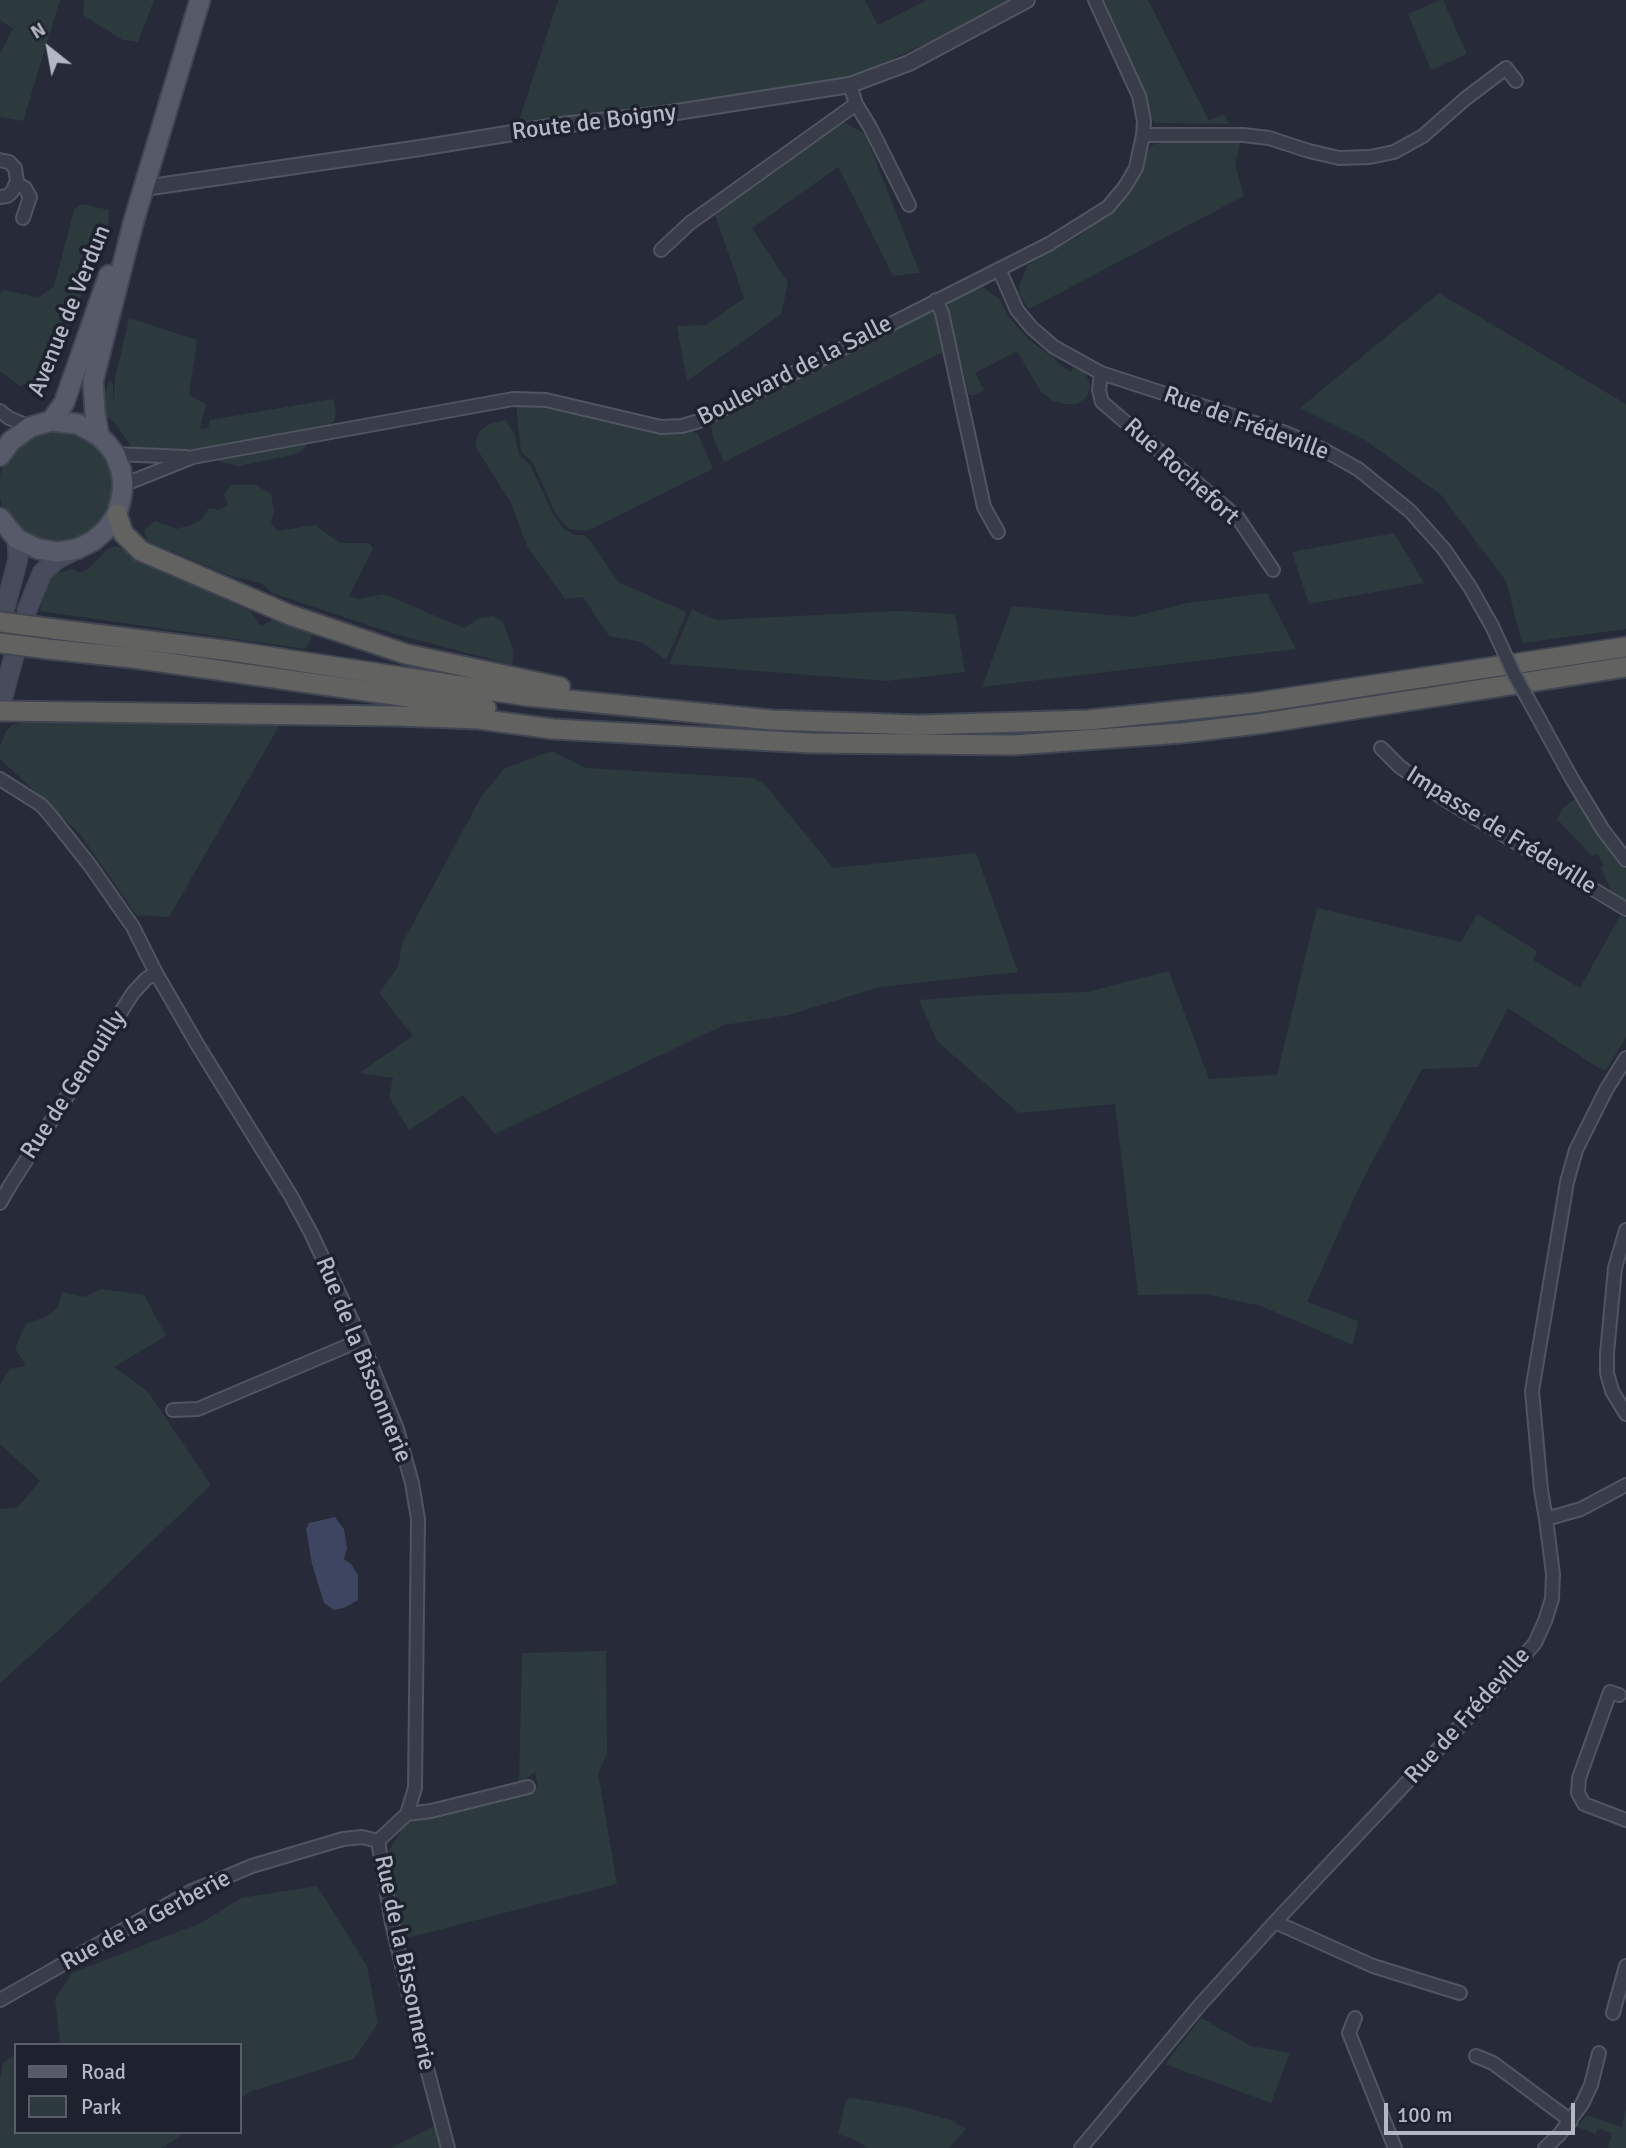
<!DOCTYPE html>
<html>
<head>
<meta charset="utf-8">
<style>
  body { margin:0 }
  #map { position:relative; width:1626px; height:2148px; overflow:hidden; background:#262a39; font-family:Signika,sans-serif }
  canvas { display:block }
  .legend { position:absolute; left:14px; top:2043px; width:228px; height:91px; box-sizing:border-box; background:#1e222e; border:2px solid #5a5e6a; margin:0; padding:9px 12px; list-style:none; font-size:21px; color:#b4b8c5 }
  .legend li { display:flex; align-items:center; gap:14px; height:35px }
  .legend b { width:35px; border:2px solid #5a5e6a }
  .north { position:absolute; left:14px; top:14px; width:70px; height:70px; -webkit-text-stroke:5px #1e222e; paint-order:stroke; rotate:329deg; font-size:19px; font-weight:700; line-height:28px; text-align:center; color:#b4b8c5 }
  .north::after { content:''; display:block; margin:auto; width:24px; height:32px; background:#b4b8c5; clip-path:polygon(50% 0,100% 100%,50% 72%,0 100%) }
  .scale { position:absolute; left:1384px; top:2103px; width:191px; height:32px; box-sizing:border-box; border:4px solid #b4b8c5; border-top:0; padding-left:9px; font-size:21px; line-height:24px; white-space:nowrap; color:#b4b8c5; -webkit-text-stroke:5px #1e222e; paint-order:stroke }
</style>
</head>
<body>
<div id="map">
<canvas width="1626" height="2148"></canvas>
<ul class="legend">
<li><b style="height:9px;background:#575b69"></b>Road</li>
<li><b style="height:19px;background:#2c3a3e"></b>Park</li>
</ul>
<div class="north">N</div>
<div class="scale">100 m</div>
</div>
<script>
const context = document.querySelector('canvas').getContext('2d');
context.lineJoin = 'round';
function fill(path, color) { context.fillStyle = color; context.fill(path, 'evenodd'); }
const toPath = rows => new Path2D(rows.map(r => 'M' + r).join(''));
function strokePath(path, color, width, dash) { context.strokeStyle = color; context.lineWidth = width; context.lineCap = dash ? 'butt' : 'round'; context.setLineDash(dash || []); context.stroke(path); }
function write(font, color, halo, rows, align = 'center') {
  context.font = font + ' Signika,sans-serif'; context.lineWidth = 7; context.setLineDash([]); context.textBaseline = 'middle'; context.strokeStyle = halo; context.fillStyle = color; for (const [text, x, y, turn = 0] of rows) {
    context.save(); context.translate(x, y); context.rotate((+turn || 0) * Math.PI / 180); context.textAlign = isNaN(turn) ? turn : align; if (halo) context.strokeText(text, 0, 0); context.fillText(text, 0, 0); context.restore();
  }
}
const green = toPath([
  [0,0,60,0,23,121,0,117,0,53,13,29,0,20],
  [84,0,154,0,138,42,123,40,83,15],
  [558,0,865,0,878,25,927,0,1010,0,925,44,848,79,712,99,518,124],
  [1104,0,1148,0,1209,121,1224,114,1229,124,1156,123,1151,119,1139,77],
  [1440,0,1443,0,1467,54,1431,70,1408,14],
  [844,122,865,134,920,273,893,276,838,167,752,228,788,283,781,314,687,381,677,326,706,325,744,298,715,215],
  [1164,142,1240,143,1235,165,1244,196,1029,309,1020,296,1019,286,1028,265,1079,236,1124,199,1139,173,1146,153,1152,145],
  [82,204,109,210,108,226,51,374,20,386,0,371,0,292,5,290,38,298,54,286,74,210],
  [983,287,1000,300,1009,317,1027,338,1054,358,1061,366,1071,372,1074,366,1085,373,1089,381,1090,389,1086,398,1077,404,1066,404,1053,401,1041,392,1017,351,975,373,984,390,974,395,969,395,947,305,950,300],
  [1439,293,1626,404,1626,629,1522,643,1506,581,1441,495,1365,440,1300,408],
  [925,313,933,313,938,320,943,352,724,462,713,437,711,426,714,422],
  [129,318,197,340,189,395,206,404,200,429,208,428,210,420,333,399,336,412,334,421,326,427,186,450,134,451,116,424,103,414,102,401,110,380,113,384,113,405,115,379],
  [516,405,540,407,653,431,693,431,698,434,713,469,587,531,569,529,556,514,533,463,521,451],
  [506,420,515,436,519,455,530,465,554,516,564,529,575,535,583,535,590,540,618,582,684,611,686,615,666,660,642,642,609,636,583,597,565,599,527,546,511,503,475,446,479,431,490,424],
  '-1 487a57 57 0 1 1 114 0a57 57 0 1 1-114 0Z',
  [304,442,307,447,296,454,238,466,220,462,217,458],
  [232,485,256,485,271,494,274,511,271,523,277,531,315,525,340,543,369,543,373,549,349,596,358,599,384,594,464,628,480,618,493,616,503,622,514,652,512,665,395,634,272,593,263,584,231,576,147,541,144,530,155,521,176,529,191,525,201,520,209,508,219,510,228,506,224,494],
  [1394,533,1424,583,1309,604,1292,552],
  [117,546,138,558,250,611,261,626,274,619,313,635,305,649,40,611,47,582,58,573,73,569,79,573,87,570,109,548],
  [1267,593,1296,649,982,687,1012,606,1132,617,1187,603],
  [692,609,716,620,898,611,955,614,965,672,887,681,669,664],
  [282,721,169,917,136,915,80,834,0,759,0,746,6,731,12,725,24,722],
  [551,751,586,768,754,778,765,785,833,868,976,853,1018,972,879,987,789,1015,724,1025,495,1134,463,1095,409,1130,389,1097,393,1078,359,1073,413,1036,379,993,398,967,402,944,481,797,504,769],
  [1575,799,1626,870,1626,904,1611,891,1601,868,1604,865,1597,854,1592,856,1557,819,1562,809],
  [1317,908,1461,942,1477,914,1537,951,1533,960,1580,988,1620,916,1626,919,1626,1037,1606,1070,1600,1069,1508,1008,1478,1067,1422,1069,1362,1181,1307,1302,1358,1321,1353,1345,1261,1306,1205,1294,1138,1295,1115,1104,1019,1113,937,1041,919,1000,985,995,1087,992,1169,971,1209,1079,1277,1075],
  [101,1289,144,1295,166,1336,114,1367,148,1392,211,1485,61,1628,0,1683,0,1509,17,1508,40,1481,0,1444,0,1385,10,1369,26,1366,15,1348,26,1324,47,1316,58,1308,62,1292,84,1297],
  [606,1651,607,1754,598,1773,617,1884,403,1939,387,1863,389,1851,404,1825,432,1814,538,1787,535,1772,519,1784,522,1653],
  [317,1886,367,1966,378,2023,354,2059,252,2091,240,2099,240,2045,62,2045,60,2042,55,1999,72,1973,201,1923,241,1898],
  [1201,2018,1251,2046,1290,2053,1271,2103,1165,2064],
  [16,2054,16,2132,186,2132,161,2148,0,2148,0,2078,3,2063],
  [853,2098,904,2107,950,2120,966,2129,949,2148,867,2148,856,2140,838,2134,846,2100],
  [1626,2106,1626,2148,1608,2148,1612,2133,1598,2129,1595,2134,1577,2127,1587,2115,1622,2127],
  [435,2126,440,2148,391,2148]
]);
const water = toPath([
  [335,1517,344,1529,347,1548,344,1559,351,1564,358,1575,358,1600,344,1608,334,1610,324,1603,312,1564,306,1529,309,1523]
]);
const minor = toPath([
  [850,85,856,104,870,127,909,205],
  [1143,135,1243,135,1269,138,1309,151,1339,158,1370,157,1394,152,1423,136,1465,99,1506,68,1516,81],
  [0,160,9,162,15,168,17,181,12,192,7,196,0,197],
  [17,184,25,188,30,197,23,218],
  [661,250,690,223,856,104],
  [999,269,1017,310,1032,328,1054,347,1101,373,1286,433,1322,449,1358,469,1410,511,1444,549,1470,587,1492,626],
  [936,300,942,313,984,507,998,532],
  [1101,373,1099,390,1102,402,1238,518,1273,570],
  [0,411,9,418,30,427],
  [115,454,186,457],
  [123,485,193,457,513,399,546,400,661,427,682,426,699,421,719,411,1049,244,1108,207,1124,188,1136,168,1143,135,1144,121,1139,96,1095,0],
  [1538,717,1572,779,1603,830,1626,860],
  [1381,748,1399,766,1444,799,1626,909],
  [0,779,41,805,50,815,89,864,133,927,156,973,197,1044,291,1196,311,1233,361,1340,397,1429,412,1483,418,1519,415,1788,407,1814,378,1841,392,1923,420,2042,448,2148],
  [0,1203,11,1184,133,993,146,979,156,973],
  [1626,1230,1615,1268,1607,1353,1607,1373,1612,1391,1626,1414],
  [173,1410,198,1409,361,1340],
  [1546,1519,1581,1509,1626,1485],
  [1619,1695,1610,1692,1579,1778,1578,1793,1584,1804,1626,1820],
  [407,1814,431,1811,528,1787],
  [1275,1922,1373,1966,1460,1993],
  [0,2000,190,1892,252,1866,343,1839,362,1837,378,1841],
  [1613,2013,1626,1966],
  [1355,2018,1349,2033,1395,2148],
  [1476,2056,1493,2063,1571,2121],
  [1081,2148,1199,2006,1275,1922,1493,1691,1535,1643,1545,1621,1552,1599,1553,1574,1546,1519,1541,1490,1532,1391,1567,1182,1576,1150,1606,1090,1626,1058],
  [1545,2148,1559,2135,1582,2104,1591,2085,1599,2053]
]);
const tertiary = toPath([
  [144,188,420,148,562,125,664,114,850,85,909,63,1027,0]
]);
const secondary = toPath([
  [5,608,18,559,17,539],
  [27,610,42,573,56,560,75,550],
  [0,708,14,656]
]);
const primary = toPath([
  [51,421,64,403,109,275],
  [99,436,95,413,93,381,134,220,200,0],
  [0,456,11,441,30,427,51,421,78,424,99,436,108,445,115,454,121,470,123,485,121,499,117,514,107,529,93,541,77,549,57,552,38,549,17,539,0,518]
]);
const trunk = toPath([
  [117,514,123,533,141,551,290,615,406,654,560,687],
  [54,629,231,651,527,696,772,720,919,725,1088,720,1254,703,1626,647],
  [48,649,133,658,486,708],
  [0,711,396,716,478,719,553,729,810,743,1014,745,1182,733,1265,723,1626,667]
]);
const minorBridge = toPath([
  [1492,626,1514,674,1538,717]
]);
const trunkBridge = toPath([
  [0,622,54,629],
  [0,643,48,649]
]);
const streetNames = [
  ["Route de Boigny",594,123,-7],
  ["Avenue de Verdun",70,311,-68],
  ["Boulevard de la Salle",795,371,-27],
  ["Rue de Frédeville",1246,424,20],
  ["Rue Rochefort",1181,472,42],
  ["Impasse de Frédeville",1501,831,32],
  ["Rue de Genouilly",74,1085,-57],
  ["Rue de la Bissonnerie",363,1360,68],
  ["Rue de Frédeville",1468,1716,-48],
  ["Rue de la Gerberie",146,1921,-28],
  ["Rue de la Bissonnerie",404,1963,78]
];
fill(green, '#2c3a3e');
fill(water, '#3d4560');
strokePath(minor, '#515561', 16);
strokePath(tertiary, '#515561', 18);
strokePath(secondary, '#424652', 21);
strokePath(primary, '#424652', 23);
strokePath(trunk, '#414551', 23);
strokePath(minor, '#393d49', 12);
strokePath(tertiary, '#393d49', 14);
strokePath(secondary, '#484b5c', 18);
strokePath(primary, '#575b69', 19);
strokePath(trunk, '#626260', 19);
strokePath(minorBridge, '#515561', 16, []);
strokePath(trunkBridge, '#414551', 23, []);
strokePath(minorBridge, '#393d49', 12);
strokePath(trunkBridge, '#626260', 19);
write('24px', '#b4b8c5', '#1e222e', streetNames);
</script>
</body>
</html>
